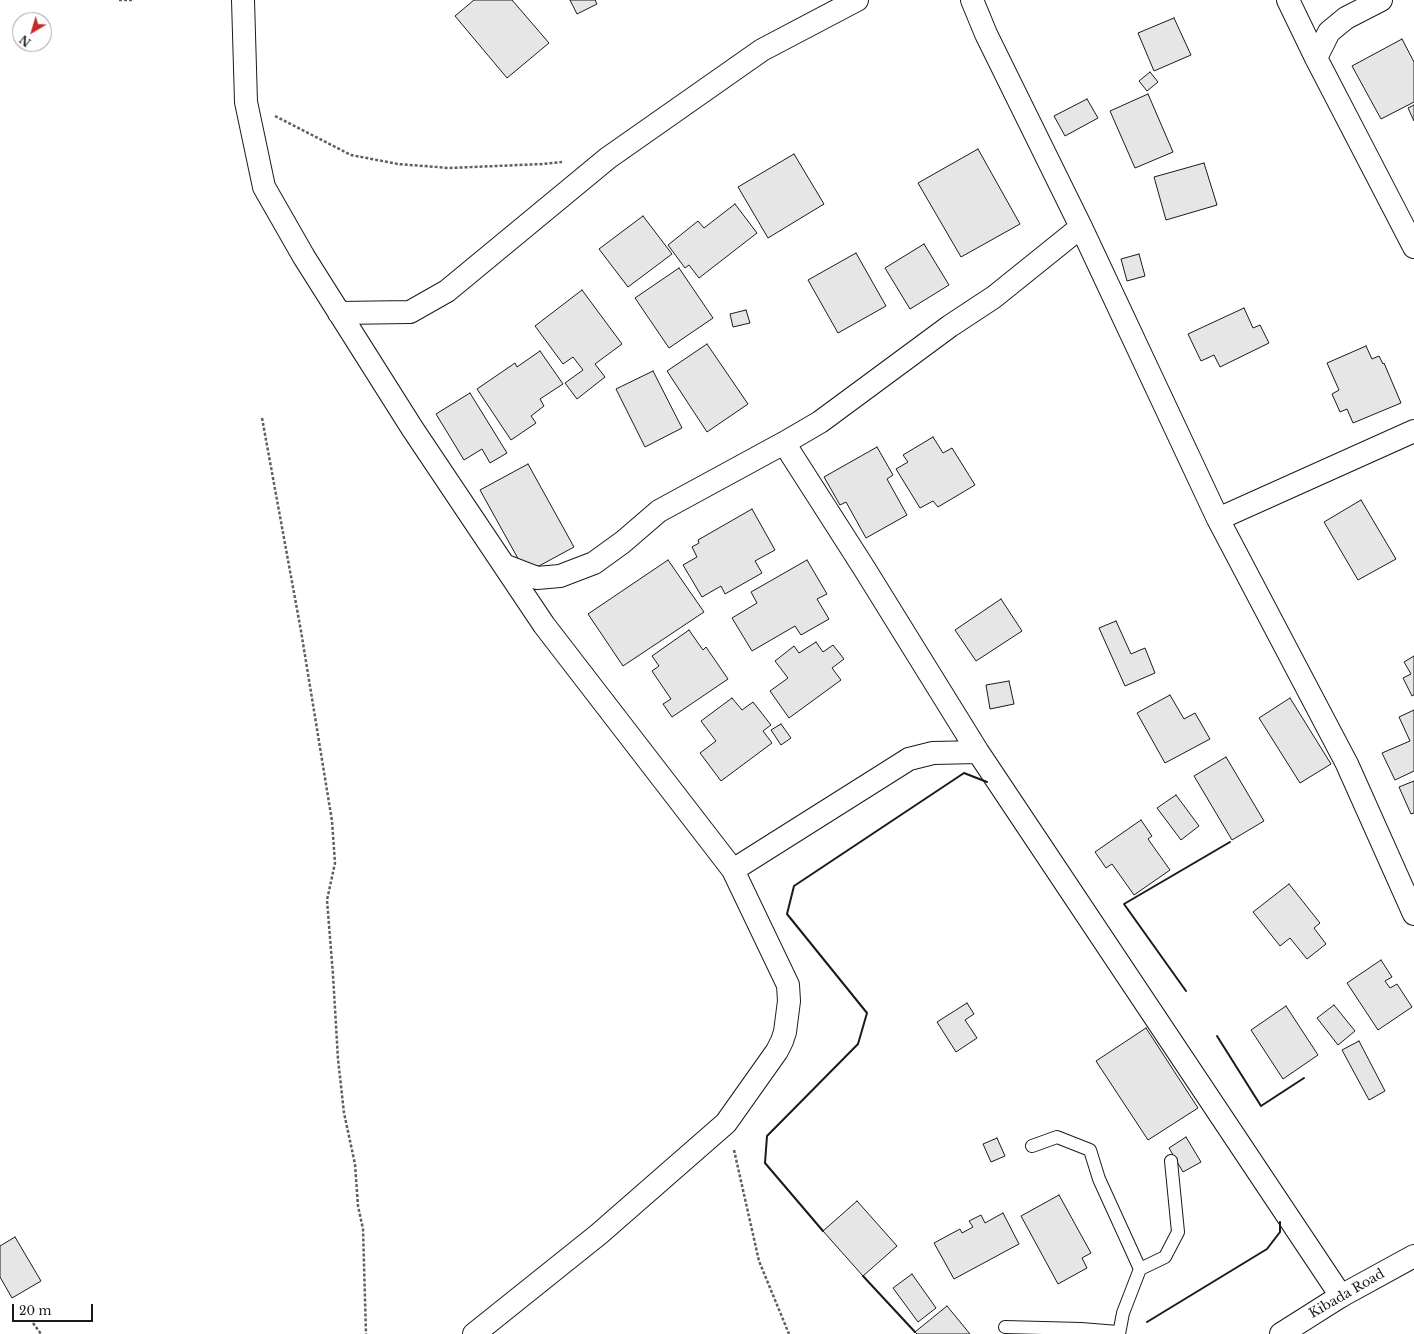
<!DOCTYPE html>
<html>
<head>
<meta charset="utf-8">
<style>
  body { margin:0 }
  #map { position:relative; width:1414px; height:1334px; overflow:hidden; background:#fff; font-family:"Libre Baskerville",serif }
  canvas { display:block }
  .north { position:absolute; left:12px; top:12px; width:40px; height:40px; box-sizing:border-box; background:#fff; border:1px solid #a3a3a3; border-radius:50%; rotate:218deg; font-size:11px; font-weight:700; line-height:16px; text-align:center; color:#1a1a1a }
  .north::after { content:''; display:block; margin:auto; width:14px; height:18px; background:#c62828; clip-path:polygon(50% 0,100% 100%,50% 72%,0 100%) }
  .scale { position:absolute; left:12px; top:1304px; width:81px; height:18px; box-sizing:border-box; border:2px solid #1a1a1a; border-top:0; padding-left:5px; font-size:12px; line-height:14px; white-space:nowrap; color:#1a1a1a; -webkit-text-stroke:3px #fff; paint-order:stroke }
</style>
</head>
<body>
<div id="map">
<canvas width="1414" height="1334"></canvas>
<div class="north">N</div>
<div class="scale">20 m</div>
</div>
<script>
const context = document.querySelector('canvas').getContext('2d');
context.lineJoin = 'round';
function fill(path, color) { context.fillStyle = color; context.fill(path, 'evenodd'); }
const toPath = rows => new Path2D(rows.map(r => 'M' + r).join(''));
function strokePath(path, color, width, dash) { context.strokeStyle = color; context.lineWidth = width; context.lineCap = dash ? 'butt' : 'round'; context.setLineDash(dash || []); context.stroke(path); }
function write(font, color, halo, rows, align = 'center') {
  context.font = font + ' "Libre Baskerville",serif'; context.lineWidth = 3; context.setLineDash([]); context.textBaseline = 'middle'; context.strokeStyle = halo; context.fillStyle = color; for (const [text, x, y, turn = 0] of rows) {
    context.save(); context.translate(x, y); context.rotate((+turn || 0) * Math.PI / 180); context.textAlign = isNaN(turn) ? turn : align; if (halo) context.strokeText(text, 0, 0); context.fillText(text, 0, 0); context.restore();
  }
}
const building = toPath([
  [474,0,512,0,549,43,507,78,455,16,474,0],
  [570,0,595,0,597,4,577,14,570,0],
  [1174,18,1191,55,1154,71,1138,33,1174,18],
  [1402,39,1414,62,1414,102,1381,119,1352,66,1402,39],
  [1150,72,1158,82,1147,91,1139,81,1150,72],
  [1148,94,1173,152,1135,168,1110,111,1148,94],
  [1087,99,1098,118,1065,136,1054,116,1087,99],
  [1414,105,1414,121,1408,108,1414,105],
  [978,149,1020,224,961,257,918,183,978,149],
  [794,154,824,204,768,238,738,187,794,154],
  [1204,163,1217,205,1166,220,1154,177,1204,163],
  [735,204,757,233,699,278,689,265,685,268,668,245,698,221,704,228,735,204],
  [643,216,672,254,628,287,599,249,643,216],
  [924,244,949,285,910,309,885,268,924,244],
  [856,253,886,306,838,333,808,280,856,253],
  [1139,254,1145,276,1127,281,1121,259,1139,254],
  [679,268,713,318,669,348,635,298,679,268],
  [582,290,622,344,595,364,605,377,577,399,565,383,583,370,573,357,563,364,535,326,582,290],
  [1244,308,1253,328,1260,325,1269,343,1220,367,1214,355,1201,361,1188,334,1244,308],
  [746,310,750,323,733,327,730,314,746,310],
  [707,344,748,404,707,432,667,371,707,344],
  [1366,346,1372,359,1379,356,1383,364,1384,363,1401,403,1353,423,1347,409,1340,412,1332,394,1339,390,1327,363,1366,346],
  [540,351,563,384,540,399,544,406,531,416,536,423,511,440,477,389,515,363,517,367,540,351],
  [653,371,682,428,645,447,616,389,653,371],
  [470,393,507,453,490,463,482,449,464,460,436,414,470,393],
  [933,437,943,453,952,448,975,485,938,507,933,501,920,508,896,469,908,462,903,455,933,437],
  [877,447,893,475,887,479,907,515,866,538,846,502,840,505,824,477,877,447],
  [528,464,574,547,526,573,480,490,528,464],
  [1361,500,1396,559,1358,580,1324,522,1361,500],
  [752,509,775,550,755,561,762,573,725,594,721,586,702,597,683,565,697,557,692,547,699,543,698,540,752,509],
  [668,560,704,612,623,666,588,614,668,560],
  [807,560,827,594,817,599,829,619,801,635,795,626,752,651,732,618,757,603,751,592,807,560],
  [1001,599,1022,631,976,661,955,630,1001,599],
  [1116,621,1131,654,1145,648,1155,673,1125,686,1099,628,1116,621],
  [689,630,703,650,706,647,728,679,672,717,663,704,671,699,652,671,659,666,652,656,689,630],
  [816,642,823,652,833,645,844,659,832,668,841,680,789,718,770,691,788,678,775,661,794,646,799,653,816,642],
  [1414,656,1414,695,1412,696,1403,678,1411,674,1404,662,1414,656],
  [1009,681,1014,704,990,709,986,685,1009,681],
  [1170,695,1184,719,1195,713,1210,739,1165,763,1137,713,1170,695],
  [732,698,742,710,753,702,771,725,763,731,772,743,721,781,700,753,716,741,701,721,732,698],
  [1290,698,1331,764,1300,783,1259,718,1290,698],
  [1414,710,1414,771,1395,780,1382,753,1410,741,1399,717,1414,710],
  [781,724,791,738,781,745,771,730,781,724],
  [1226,757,1264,821,1232,840,1194,776,1226,757],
  [1414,781,1414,813,1411,814,1399,787,1414,781],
  [1176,795,1199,826,1181,840,1157,808,1176,795],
  [1141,820,1152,836,1148,839,1170,870,1134,895,1112,864,1106,868,1095,852,1141,820],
  [1289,884,1320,923,1314,928,1326,944,1307,959,1290,938,1280,946,1253,912,1289,884],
  [1381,960,1392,977,1385,981,1390,988,1397,984,1412,1007,1378,1030,1347,983,1381,960],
  [967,1003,974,1014,965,1020,977,1038,956,1052,937,1022,967,1003],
  [1334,1005,1355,1031,1338,1045,1317,1018,1334,1005],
  [1286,1006,1318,1055,1283,1079,1251,1030,1286,1006],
  [1146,1028,1198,1108,1148,1140,1096,1061,1146,1028],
  [1359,1041,1385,1091,1369,1100,1342,1050,1359,1041],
  [1186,1137,1201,1162,1183,1172,1169,1148,1186,1137],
  [997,1138,1005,1156,991,1162,983,1144,997,1138],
  [1059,1195,1091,1253,1082,1258,1087,1268,1058,1284,1021,1216,1059,1195],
  [857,1201,897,1246,863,1276,823,1231,857,1201],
  [1003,1213,1019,1244,954,1279,934,1243,960,1229,962,1233,973,1227,969,1221,981,1215,985,1223,1003,1213],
  [15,1237,41,1281,12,1298,0,1277,0,1246,15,1237],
  [912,1274,936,1308,918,1322,893,1288,912,1274],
  [947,1306,970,1334,917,1334,915,1332,947,1306]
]);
const path = toPath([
  [119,0,132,0],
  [275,116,351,155,398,164,449,168,543,164,562,162],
  [262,418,301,631,332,821,335,863,327,900,333,975,338,1059,344,1113,355,1164,358,1206,363,1229,366,1334],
  [734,1150,759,1261,789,1334],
  [33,1323,41,1334]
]);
const service = toPath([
  [1032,1146,1057,1137,1090,1150,1099,1179,1140,1269],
  [1005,1327,1081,1329,1118,1332],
  [1119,1334,1123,1313,1140,1269,1165,1257,1178,1232,1171,1161]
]);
const minor = toPath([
  [243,0,246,102,264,187,304,257,412,428,544,625,733,870,788,985,789,1001,785,1032,782,1041,777,1051,726,1123,599,1234,474,1334],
  [972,0,986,34,1081,227,1218,519,1347,764,1414,914],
  [1288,0,1316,58,1414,247],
  [1316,58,1329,32,1346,18,1381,0],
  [339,313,410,312,447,291,608,158,762,50,857,0],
  [784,443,864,568,978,752,1341,1296],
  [1218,519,1414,431],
  [506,566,537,578,560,576,594,563,623,542,659,511,784,443,820,422,950,326,994,297,1081,227],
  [733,870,909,759,933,753,978,752]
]);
const secondary = toPath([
  [1281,1334,1341,1296,1414,1256]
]);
const wall = toPath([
  [1186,991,1124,904,1230,842],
  [1217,1036,1261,1106,1304,1078],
  [823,1231,765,1163,767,1136,858,1044,867,1013,787,914,794,886,964,773,987,782],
  [863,1276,915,1332],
  [1147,1322,1267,1249,1280,1232,1280,1222]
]);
const streetNames = [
  ["Kibada Road",1347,1294,-30]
];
fill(building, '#e6e6e6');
strokePath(building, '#1a1a1a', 1);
strokePath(service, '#1a1a1a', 14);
strokePath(minor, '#1a1a1a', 24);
strokePath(secondary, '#1a1a1a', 24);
strokePath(path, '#5f5f5f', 2.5, [3, 2]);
strokePath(service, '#fff', 12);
strokePath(minor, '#fff', 22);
strokePath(secondary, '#fff', 22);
strokePath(wall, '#1a1a1a', 2);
write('13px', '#1a1a1a', '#fff', streetNames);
</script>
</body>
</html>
